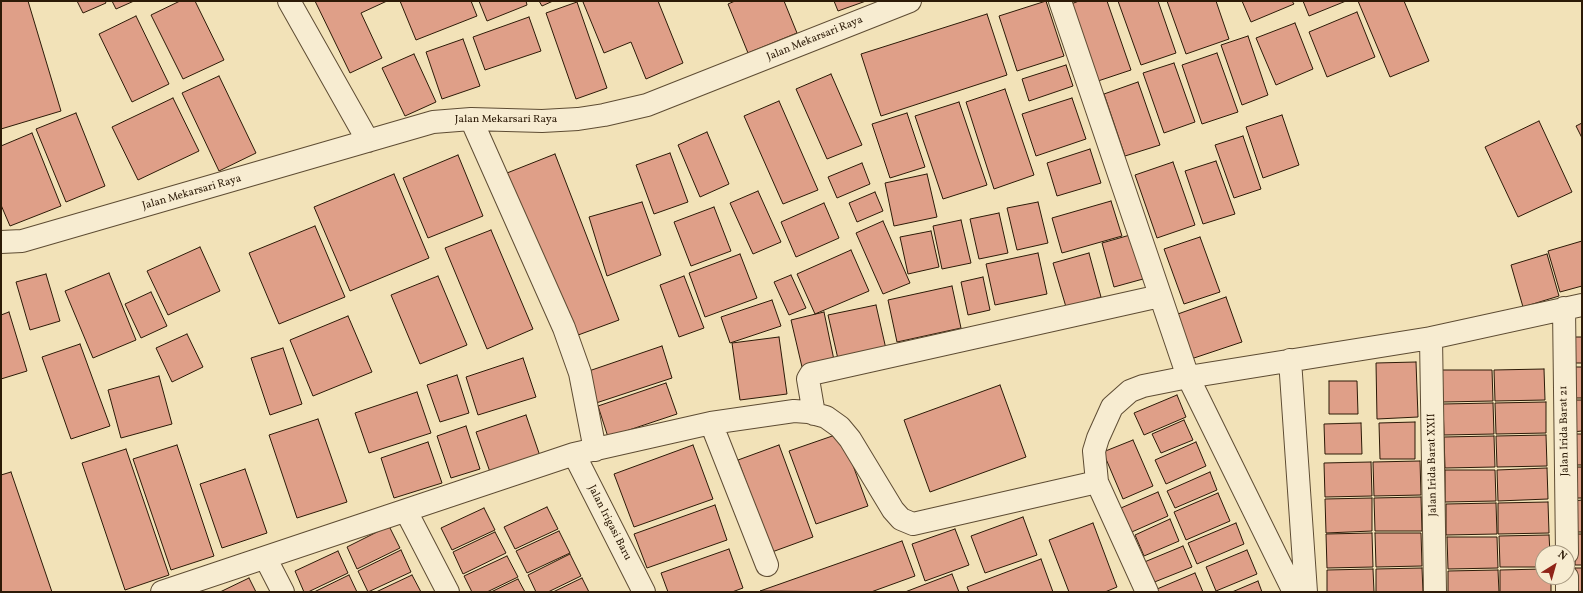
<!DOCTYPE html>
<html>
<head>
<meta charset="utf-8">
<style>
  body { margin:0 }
  #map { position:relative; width:1583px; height:593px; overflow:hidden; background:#f2e2b8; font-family:Vollkorn,serif }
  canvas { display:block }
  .frame { position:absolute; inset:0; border:2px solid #2c1a07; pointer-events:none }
  .north { position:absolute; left:1535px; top:545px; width:40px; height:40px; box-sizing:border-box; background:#f7ecd1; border:1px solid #a69880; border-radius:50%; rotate:37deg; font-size:11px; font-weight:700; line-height:16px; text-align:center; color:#2c1a07 }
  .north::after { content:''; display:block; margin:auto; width:14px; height:18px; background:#8f2418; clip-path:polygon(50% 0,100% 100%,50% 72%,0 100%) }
</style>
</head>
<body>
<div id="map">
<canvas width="1583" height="593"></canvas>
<div class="frame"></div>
<div class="north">N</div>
</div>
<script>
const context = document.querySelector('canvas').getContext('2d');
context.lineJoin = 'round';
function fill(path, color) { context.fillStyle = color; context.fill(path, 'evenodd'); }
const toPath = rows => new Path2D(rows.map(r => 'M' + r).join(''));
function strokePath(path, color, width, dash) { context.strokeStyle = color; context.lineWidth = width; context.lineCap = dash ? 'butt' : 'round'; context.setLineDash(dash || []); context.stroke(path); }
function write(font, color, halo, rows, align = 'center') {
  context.font = font + ' Vollkorn,serif'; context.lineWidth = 3; context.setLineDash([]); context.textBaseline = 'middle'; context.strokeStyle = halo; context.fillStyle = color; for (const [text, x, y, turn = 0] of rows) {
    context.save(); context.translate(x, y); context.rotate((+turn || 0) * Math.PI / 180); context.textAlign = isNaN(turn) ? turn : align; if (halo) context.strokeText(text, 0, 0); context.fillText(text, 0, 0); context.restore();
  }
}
const building = toPath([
  [1,1,28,1,61,111,1,129,1,1],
  [77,1,105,1,106,3,83,13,77,1],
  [112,1,134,1,116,9,112,1],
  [180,1,195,1,224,60,183,79,151,15,180,1],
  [315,1,387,1,361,13,382,58,350,73,315,1],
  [400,1,471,1,477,16,416,40,400,1],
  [479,1,526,1,527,5,487,21,479,1],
  [539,1,553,1,542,6,539,1],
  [586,1,658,1,683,63,646,79,631,42,604,53,583,2,586,1],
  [735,1,784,1,797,33,748,53,728,4,735,1],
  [834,1,866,1,838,11,834,1],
  [1046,1,1064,56,1017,71,999,16,1046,1],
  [1079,1,1107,1,1131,70,1098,81,1071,4,1079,1],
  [1118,1,1158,1,1176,53,1141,65,1118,1],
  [1167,1,1216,1,1229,39,1186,54,1167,1],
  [1242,1,1292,1,1294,4,1251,22,1242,1],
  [1303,1,1346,1,1309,16,1303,1],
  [1358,1,1404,1,1429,61,1390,77,1358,1],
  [577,2,607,88,576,99,546,13,577,2],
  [1357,12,1375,57,1327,77,1309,32,1357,12],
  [987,14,1007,75,881,116,861,54,987,14],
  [136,16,169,84,132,102,99,34,136,16],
  [529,17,541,51,485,70,473,37,529,17],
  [1295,23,1313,69,1276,85,1256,38,1295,23],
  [1248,36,1268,95,1242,105,1221,45,1248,36],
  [463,39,480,86,442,99,426,52,463,39],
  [1217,53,1238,112,1202,124,1182,65,1217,53],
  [414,54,436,102,405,116,382,68,414,54],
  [1174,63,1195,122,1164,133,1143,73,1174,63],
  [1066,65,1073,86,1029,101,1022,79,1066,65],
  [831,74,862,145,827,159,796,89,831,74],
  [219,76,256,153,219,171,182,93,219,76],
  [1138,82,1160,145,1125,156,1104,94,1138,82],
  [1005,89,1034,175,994,189,966,102,1005,89],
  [173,98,199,151,138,180,112,127,173,98],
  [1072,98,1086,139,1036,156,1022,114,1072,98],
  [779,101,818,190,783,204,744,116,779,101],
  [959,102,987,185,943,199,915,116,959,102],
  [76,113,105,186,66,202,36,129,76,113],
  [907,113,925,167,890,178,872,124,907,113],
  [1282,115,1299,165,1263,178,1246,127,1282,115],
  [1539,121,1572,192,1518,217,1485,147,1539,121],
  [1582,123,1582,138,1576,126,1582,123],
  [707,132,729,184,700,197,678,145,707,132],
  [32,133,61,206,10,226,1,205,1,146,32,133],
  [1243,136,1261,189,1234,198,1215,145,1243,136],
  [1090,149,1101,183,1057,196,1047,163,1090,149],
  [670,153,688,202,654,214,636,165,670,153],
  [555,154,619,320,570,338,507,173,555,154],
  [458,155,483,216,428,238,403,178,458,155],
  [1216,161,1235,214,1203,224,1185,171,1216,161],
  [1173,162,1195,225,1157,238,1135,175,1173,162],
  [862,163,870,184,837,198,828,177,862,163],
  [394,174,429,258,350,291,314,207,394,174],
  [927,174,937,217,894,226,885,183,927,174],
  [758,191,781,242,753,254,730,203,758,191],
  [875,192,883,211,857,222,849,203,875,192],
  [1111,201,1122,236,1062,253,1052,218,1111,201],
  [642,202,661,255,607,276,589,217,642,202],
  [1038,202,1048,243,1017,250,1007,208,1038,202],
  [824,203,839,238,796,257,781,222,824,203],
  [714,207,731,251,691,266,674,222,714,207],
  [999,213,1008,253,979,259,970,219,999,213],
  [961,220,971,263,942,269,933,226,961,220],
  [883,221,910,283,883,294,856,233,883,221],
  [315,226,345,297,279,324,249,253,315,226],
  [491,230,533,329,487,349,445,248,491,230],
  [931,231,939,267,908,274,900,237,931,231],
  [1130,235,1143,279,1114,287,1102,243,1130,235],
  [1200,237,1220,292,1184,304,1164,249,1200,237],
  [1582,241,1582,286,1560,292,1548,251,1582,241],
  [200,247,220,291,168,315,147,271,200,247],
  [851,250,869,291,815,314,797,274,851,250],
  [1038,253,1047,294,995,305,986,264,1038,253],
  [1089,253,1101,297,1066,307,1053,263,1089,253],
  [740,254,757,298,705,317,689,273,740,254],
  [1547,254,1559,296,1523,307,1511,265,1547,254],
  [109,273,136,340,93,358,65,291,109,273],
  [46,274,60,321,30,330,16,282,46,274],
  [791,275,806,308,789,315,774,282,791,275],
  [438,276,467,345,420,364,391,295,438,276],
  [684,276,704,328,679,337,660,285,684,276],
  [983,277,990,310,968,315,961,282,983,277],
  [952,286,961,328,897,342,888,300,952,286],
  [151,292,167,326,141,338,125,304,151,292],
  [1226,297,1242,342,1191,359,1175,315,1226,297],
  [772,300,781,326,730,343,721,317,772,300],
  [876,305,886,349,838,359,828,315,876,305],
  [9,312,27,371,1,379,1,315,9,312],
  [824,312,834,360,802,367,791,320,824,312],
  [348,316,372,372,313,396,290,340,348,316],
  [187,334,203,367,172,382,156,348,187,334],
  [779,337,787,394,740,400,732,343,779,337],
  [1574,337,1582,337,1582,363,1575,363,1574,337],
  [80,344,110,426,71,439,42,357,80,344],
  [662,346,672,378,593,404,583,373,662,346],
  [283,348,302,404,270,415,251,358,283,348],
  [523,358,536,397,478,415,466,377,523,358],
  [1416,362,1418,417,1377,419,1376,363,1416,362],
  [1571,367,1582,367,1582,398,1571,398,1571,367],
  [1544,369,1545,400,1495,401,1494,370,1544,369],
  [1442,370,1492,370,1493,401,1443,402,1442,370],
  [457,375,469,413,440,422,427,385,457,375],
  [159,376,172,424,121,438,108,390,159,376],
  [1329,381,1357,381,1358,414,1329,414,1329,381],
  [666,383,677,414,608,437,598,406,666,383],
  [1000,385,1026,457,930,492,904,420,1000,385],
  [417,392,431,433,369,453,355,413,417,392],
  [1177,395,1186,417,1144,435,1134,413,1177,395],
  [1572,400,1582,400,1582,431,1572,432,1572,400],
  [1546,402,1546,433,1496,434,1495,403,1546,402],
  [1493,403,1494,434,1444,435,1443,404,1493,403],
  [526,415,540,456,490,472,476,432,526,415],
  [318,419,347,502,297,518,269,435,318,419],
  [1184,420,1193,440,1161,453,1152,434,1184,420],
  [1415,422,1415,459,1380,459,1379,423,1415,422],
  [1361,423,1362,454,1325,454,1324,424,1361,423],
  [466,426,480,469,451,478,437,436,466,426],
  [841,433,868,506,816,524,789,451,841,433],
  [1573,434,1582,434,1582,465,1573,465,1573,434],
  [1546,435,1547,466,1497,467,1496,436,1546,435],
  [1494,436,1495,467,1445,468,1444,437,1494,436],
  [1133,440,1153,486,1123,499,1103,452,1133,440],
  [428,442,442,483,394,498,381,458,428,442],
  [1196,442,1206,466,1166,484,1155,460,1196,442],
  [177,445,214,556,171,570,133,459,177,445],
  [693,445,713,499,634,527,614,474,693,445],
  [779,445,813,537,772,552,738,460,779,445],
  [126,449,169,575,125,590,82,463,126,449],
  [1420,461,1421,495,1374,496,1373,462,1420,461],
  [1371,462,1372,496,1325,497,1324,463,1371,462],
  [1573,467,1582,467,1582,498,1573,498,1573,467],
  [1547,468,1548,499,1498,501,1497,470,1547,468],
  [245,469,267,533,222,548,200,484,245,469],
  [1445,470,1495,470,1496,501,1445,502,1445,470],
  [11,472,52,592,1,592,1,475,11,472],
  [1210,472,1217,490,1175,508,1167,491,1210,472],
  [1158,492,1168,516,1125,535,1114,511,1158,492],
  [1218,493,1230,521,1186,540,1174,512,1218,493],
  [1421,497,1422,531,1375,531,1374,498,1421,497],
  [1372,498,1372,531,1326,533,1325,499,1372,498],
  [1582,500,1582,532,1574,532,1574,501,1582,500],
  [1548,502,1549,533,1498,534,1498,503,1548,502],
  [1496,503,1497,534,1446,535,1446,504,1496,503],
  [715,505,727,540,647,568,634,534,715,505],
  [547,507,558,529,515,549,504,527,547,507],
  [484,508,495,530,452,550,441,528,484,508],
  [1023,517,1037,555,985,573,971,536,1023,517],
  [1170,519,1179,541,1144,556,1135,535,1170,519],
  [1093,523,1117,587,1105,592,1069,592,1049,540,1093,523],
  [1236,523,1244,544,1197,564,1188,543,1236,523],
  [389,526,400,548,357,569,347,547,389,526],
  [955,529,969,565,925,581,912,544,955,529],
  [559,531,570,553,527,573,516,551,559,531],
  [495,532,506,553,463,574,453,552,495,532],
  [1372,533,1373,567,1327,568,1326,534,1372,533],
  [1375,533,1421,533,1422,566,1376,567,1375,533],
  [1575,534,1582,534,1582,565,1575,565,1575,534],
  [1549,535,1550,553,1543,553,1543,567,1500,567,1499,536,1549,535],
  [1447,537,1497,537,1498,568,1448,569,1447,537],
  [902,541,915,576,871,592,760,591,902,541],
  [1183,546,1192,567,1152,583,1142,563,1183,546],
  [729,549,743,588,732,592,668,592,661,573,729,549],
  [401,550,411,572,368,592,358,571,401,550],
  [1247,550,1257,574,1216,591,1206,567,1247,550],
  [338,551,348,573,308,592,304,592,295,571,338,551],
  [570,554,581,576,548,592,536,592,528,575,570,554],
  [507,556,518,577,487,592,472,592,464,576,507,556],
  [1041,559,1053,592,969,592,967,587,1041,559],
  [1422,568,1423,592,1376,592,1376,569,1422,568],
  [1575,568,1582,568,1582,592,1575,592,1575,568],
  [1373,569,1374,592,1327,592,1327,570,1373,569],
  [1543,569,1543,577,1551,577,1551,592,1500,592,1500,570,1543,569],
  [1498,570,1499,592,1448,592,1448,571,1498,570],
  [1195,573,1203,592,1158,592,1157,589,1195,573],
  [952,574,959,592,905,592,952,574],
  [349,575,357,592,314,592,349,575],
  [412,575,421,592,376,592,412,575],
  [249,578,256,592,220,592,249,578],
  [582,578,589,592,553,592,582,578],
  [518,579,525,592,491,592,518,579],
  [1258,581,1262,592,1232,592,1258,581]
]);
const minor = toPath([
  [289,1,368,141],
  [1060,1,1188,377,1294,592],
  [471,119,564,328,580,373,595,450],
  [1,242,22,241,433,122,471,119,542,121,578,119,604,115,647,105,910,1],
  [1564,308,1567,553],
  [1431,338,1435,592],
  [1290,360,1306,592],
  [814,414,808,379,811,374,1160,296],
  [711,423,767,565],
  [574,454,644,592],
  [406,511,448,592],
  [266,559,283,592],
  [1567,577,1567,592],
  [162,592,574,454,711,423,794,411,808,412,826,417,840,427,850,439,893,510,901,519,913,524,1097,482],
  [1147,592,1097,482,1094,451,1098,438,1112,407,1130,391,1143,386,1188,377,1431,338,1582,305]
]);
const streetNames = [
  ["Jalan Mekarsari Raya",815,39,-22],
  ["Jalan Mekarsari Raya",506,120],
  ["Jalan Mekarsari Raya",192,193,-16],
  ["Jalan Irida Barat 21",1565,431,-91],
  ["Jalan Irida Barat XXII",1433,465,-91],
  ["Jalan Irigasi Baru",609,523,63]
];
fill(building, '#df9f88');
strokePath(building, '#2c1a07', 1);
strokePath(minor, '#5e4c33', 24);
strokePath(minor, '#f7ecd1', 22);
write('11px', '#2c1a07', '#f7ecd1', streetNames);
</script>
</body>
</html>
